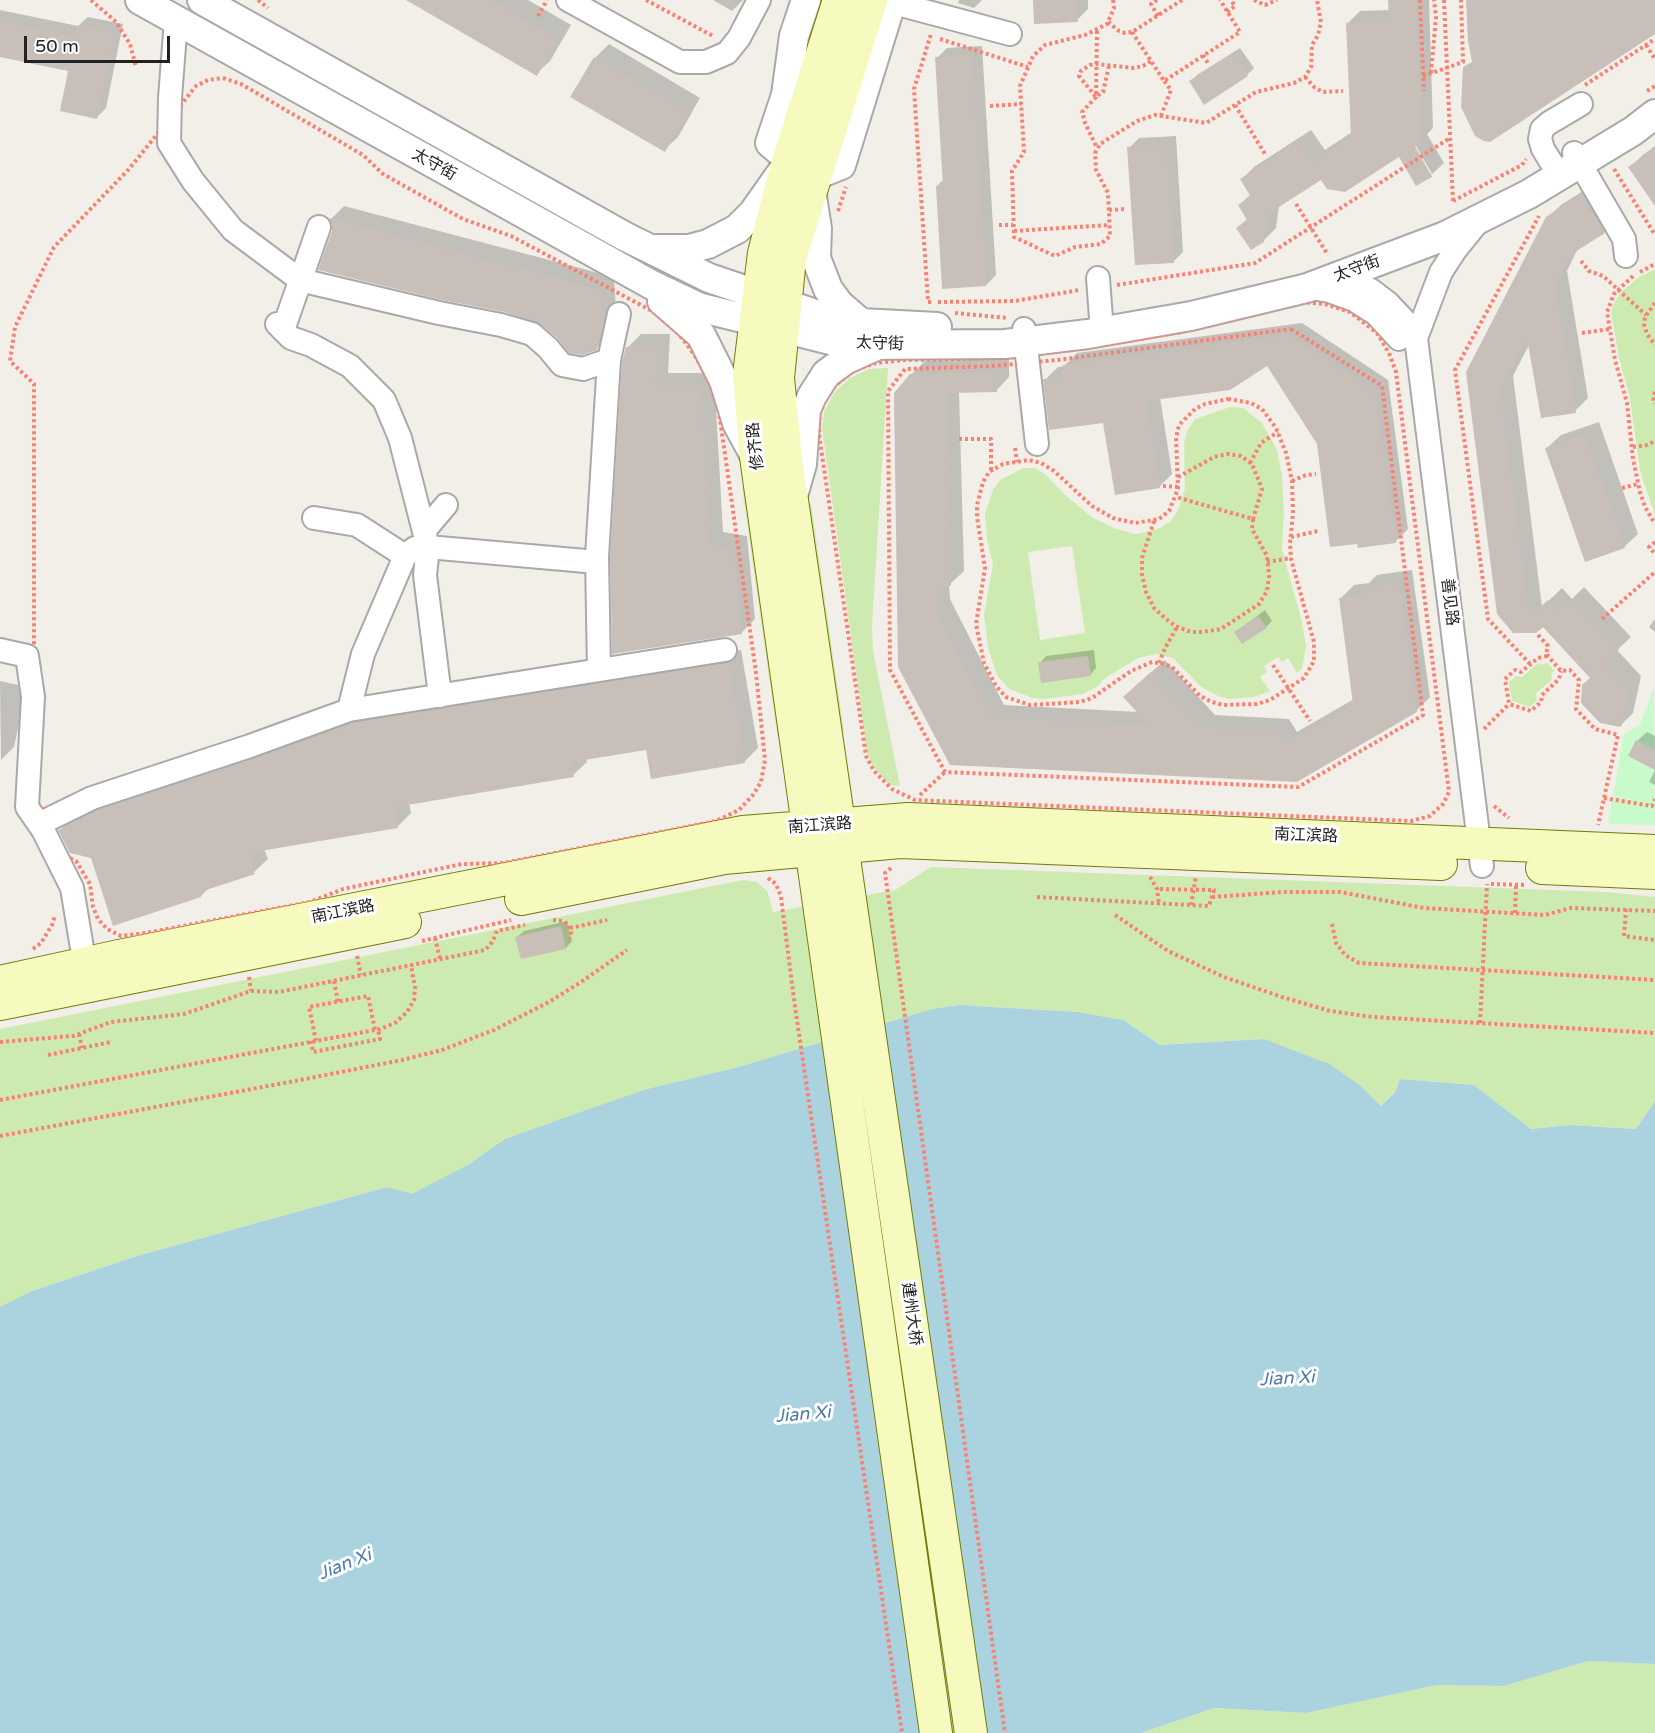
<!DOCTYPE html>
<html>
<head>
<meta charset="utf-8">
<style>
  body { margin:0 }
  #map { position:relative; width:1655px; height:1733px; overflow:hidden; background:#f2efe9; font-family:"Varela Round",sans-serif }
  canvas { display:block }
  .scale { position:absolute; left:24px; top:36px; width:146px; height:27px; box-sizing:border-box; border:3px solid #222; border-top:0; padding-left:8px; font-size:18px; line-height:21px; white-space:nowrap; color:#222; -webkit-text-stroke:4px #fff; paint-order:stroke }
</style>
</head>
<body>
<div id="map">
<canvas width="1655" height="1733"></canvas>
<div class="scale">50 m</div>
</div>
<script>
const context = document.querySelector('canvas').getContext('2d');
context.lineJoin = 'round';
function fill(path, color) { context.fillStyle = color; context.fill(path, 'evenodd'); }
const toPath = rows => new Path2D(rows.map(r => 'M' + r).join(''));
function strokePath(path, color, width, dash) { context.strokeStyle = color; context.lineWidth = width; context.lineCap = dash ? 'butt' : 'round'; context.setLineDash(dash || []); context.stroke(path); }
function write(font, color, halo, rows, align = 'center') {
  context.font = font + ' "Varela Round","Noto Sans SC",sans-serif'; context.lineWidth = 6; context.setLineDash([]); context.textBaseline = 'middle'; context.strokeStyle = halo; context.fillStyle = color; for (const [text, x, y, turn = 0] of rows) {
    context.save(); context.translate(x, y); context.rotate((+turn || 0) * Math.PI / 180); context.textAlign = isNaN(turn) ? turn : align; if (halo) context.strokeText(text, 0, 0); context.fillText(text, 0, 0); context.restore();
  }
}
const grass = toPath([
  [1655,269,1655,515,1640,471,1630,398,1619,358,1611,312,1614,303,1621,292,1639,277],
  [888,368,872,627,873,651,900,786,890,785,882,777,873,766,867,752,822,428,824,412,834,393,850,378,869,369],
  [1230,407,1243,408,1262,423,1277,450,1282,475,1284,513,1282,550,1302,622,1306,646,1302,669,1297,673,1288,658,1282,662,1278,657,1264,666,1267,672,1260,677,1270,691,1254,697,1229,699,1216,695,1200,686,1173,658,1156,654,1138,658,1104,679,1098,686,1083,694,1045,699,1033,698,1009,689,997,675,988,648,984,615,993,564,987,539,985,514,993,490,1000,480,1023,468,1035,468,1046,475,1064,494,1093,518,1116,529,1136,534,1160,528,1171,521,1179,508,1185,488,1184,443,1187,431,1195,419],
  [1072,546,1085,633,1040,640,1028,552],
  [750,486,787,739,778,740,742,487],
  [811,504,844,732,836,733,803,505],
  [1547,662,1554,671,1551,674,1552,680,1536,693,1537,701,1530,707,1512,701,1509,682,1516,676,1522,677,1538,663,1543,665],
  [931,867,1606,892,1655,897,1655,1101,1636,1129,1569,1125,1531,1129,1474,1085,1400,1079,1395,1091,1381,1106,1361,1086,1264,1039,1160,1045,1123,1020,1077,1012,959,1005,932,1009,735,1068,647,1089,505,1139,468,1165,412,1195,387,1187,137,1256,32,1291,0,1307,0,1029,743,880,757,882,767,891,773,912,895,890],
  [1588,1661,1655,1664,1655,1733,1141,1733,1214,1708,1306,1713,1437,1685,1504,1686]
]);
const park = toPath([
  [1654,687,1655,825,1608,824,1624,734,1640,725]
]);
const water = toPath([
  [959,1005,1077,1012,1123,1020,1160,1045,1264,1039,1329,1064,1361,1086,1381,1106,1395,1092,1400,1079,1474,1085,1531,1129,1569,1125,1636,1129,1655,1101,1655,1664,1588,1661,1504,1686,1437,1685,1306,1713,1214,1708,1141,1733,0,1733,0,1307,32,1291,137,1256,387,1187,412,1194,468,1165,505,1139,589,1109,647,1089,735,1068,932,1009]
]);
const shadow = toPath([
  [409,0,528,0,571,25,550,61,536,74],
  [713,0,743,0,732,11],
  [959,0,982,0,974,8,958,3],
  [1035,0,1088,0,1088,9,1077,20],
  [1389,0,1429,0,1433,128,1427,134,1444,163,1431,175,1416,184,1399,155,1322,178,1279,205,1276,228,1263,241,1238,228,1248,218,1239,205,1251,194,1242,179,1254,167,1311,130,1325,150,1352,132,1347,24,1360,11,1390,10],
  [1412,139,1432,174,1429,174,1410,141],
  [0,10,78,26,88,17,123,24,106,108,97,117,70,70,0,55],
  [609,44,700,98,678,137,664,150,572,97,595,58],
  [982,46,996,275,986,285,937,186,944,179,937,58,947,48],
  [1240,48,1254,68,1247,75,1204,102,1191,82,1197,75],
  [1176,136,1183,252,1173,262,1129,148,1139,138],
  [1655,146,1655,185,1630,167,1643,155],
  [1594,184,1617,220,1604,232,1578,248,1567,271,1588,398,1575,411,1530,343,1513,376,1542,607,1562,588,1572,599,1584,587,1631,637,1617,650,1641,676,1633,713,1620,726,1592,678,1543,625,1514,631,1468,372,1547,218,1561,205],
  [344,206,614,277,616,310,610,335,597,348,558,337,536,320,333,232,331,219],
  [1302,323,1388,380,1408,529,1395,542,1318,444,1267,364,1160,397,1172,474,1160,486,1104,421,1045,380,1058,367,1064,366,1077,353],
  [641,334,670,334,668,373,714,373,723,532,747,536,755,619,741,633,627,348],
  [1009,359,1009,377,996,391,959,391,964,571,949,585,950,599,1004,705,1138,712,1138,684,1165,660,1215,715,1289,719,1297,732,1354,699,1341,598,1354,585,1369,583,1377,575,1412,570,1430,697,1416,711,1297,780,951,763,911,375,925,361],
  [1599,422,1638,534,1624,547,1547,448,1561,435],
  [1265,610,1272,621,1266,627,1236,632],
  [1655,619,1655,632,1649,627],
  [741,650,758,748,744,762,647,748,586,758,587,762,573,775,409,803,411,813,397,827,264,849,268,859,254,872,210,887,201,896,92,857,60,830,73,817,375,709],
  [1094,650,1096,668,1090,675,1040,663,1046,656],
  [0,681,27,687,14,747,1,760],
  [1647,732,1655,736,1655,768,1637,741],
  [1655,770,1655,785,1649,782],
  [567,921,572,941,566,948,517,937,524,931]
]);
const building = toPath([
  [406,0,492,0,558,39,537,76],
  [1033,0,1077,0,1078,22,1034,24],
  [1388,0,1416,0,1422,142,1415,146,1432,177,1416,186,1399,157,1345,192,1327,189,1321,180,1268,214,1264,242,1251,250,1236,228,1247,220,1238,205,1251,197,1240,179,1298,141,1312,162,1351,136,1346,23,1389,21],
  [1466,0,1655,0,1655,34,1490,142,1484,141,1475,136,1461,107,1463,67,1472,62,1468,41],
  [0,21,75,36,78,25,115,33,97,119,60,111,68,71,0,57],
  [1233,53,1248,76,1204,105,1189,81],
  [972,55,986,286,942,289,936,186,943,185,935,57],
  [594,57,688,111,665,152,570,97],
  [1166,145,1174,263,1135,265,1127,147],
  [1655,149,1655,206,1628,167],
  [1581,195,1605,233,1570,255,1555,285,1576,413,1541,418,1527,338,1500,390,1529,617,1548,600,1558,611,1571,599,1619,650,1605,664,1629,689,1621,727,1600,723,1581,703,1582,685,1590,678,1543,627,1536,633,1513,633,1497,614,1466,372,1546,217],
  [329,218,601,290,603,324,597,350,582,355,569,353,557,338,540,324,505,312,442,300,318,270,332,231,332,225],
  [1289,335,1375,393,1396,543,1358,548,1357,544,1330,547,1317,444,1267,366,1230,390,1146,401,1160,488,1115,495,1103,423,1049,430,1043,379,1064,377,1063,365],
  [626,347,657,347,655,386,701,386,710,545,734,549,742,634,612,654,610,557,622,362],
  [996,372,997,392,947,393,951,586,937,586,937,612,991,718,1149,725,1123,697,1151,672,1202,728,1276,731,1283,744,1353,704,1339,598,1364,594,1363,587,1399,582,1417,712,1297,782,950,765,898,667,894,393,910,374],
  [1585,434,1625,548,1585,562,1545,448],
  [1258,616,1267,628,1242,644,1234,632],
  [1088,656,1091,676,1041,683,1038,662],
  [728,663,745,763,651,779,646,750,572,762,574,777,395,807,398,828,248,853,255,874,200,892,201,897,113,926,91,858,70,853,58,830,97,811,360,722],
  [1636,740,1655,750,1655,770,1628,756],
  [561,926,566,949,521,959,515,937]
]);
const path = toPath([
  [91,0,116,22,130,44,136,67],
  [258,0,268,8],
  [646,0,713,36],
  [1113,0,1114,8,1107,24,1085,35,1045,45,1033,56,1020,86,1024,152,1012,171,1014,237,1055,256,1075,247,1101,244,1110,236,1108,193,1096,170,1095,153,1100,144,1137,121,1155,115,1206,123,1256,92,1294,83,1305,77,1311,67,1312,45,1318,35,1321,22,1317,0],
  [1157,0,1151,4,1158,16],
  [1254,0,1265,5,1277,0],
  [1420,0,1424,91],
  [1444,0,1453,201],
  [1227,12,1235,6,1231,0],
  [538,16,547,0],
  [1108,22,1119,31,1125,33,1132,32,1182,0],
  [1097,31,1096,97,1082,112,1085,123,1097,148],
  [1132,32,1164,81,1240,32,1220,0],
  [940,39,1028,67],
  [1646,45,1655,59],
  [1203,55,1209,65],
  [1109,66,1103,92,1096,97,1079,76,1081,71,1090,65,1096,64,1134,68,1143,66,1151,61],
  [1431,73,1436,17,1434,0],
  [1305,77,1314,87,1323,92,1343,91],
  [223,78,241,84,363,155,383,174,463,219,511,236,654,312,678,333,694,354,709,380,718,405,756,673,765,760,761,782,753,795,739,810,716,821,504,863,462,864,343,889,310,902,146,933,121,936,107,929,98,919,93,907,90,884,76,861,59,853,46,810,34,805,34,384,10,361,15,327,54,247,129,169,196,86,208,80,223,78],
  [1585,85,1655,39],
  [1647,91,1655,86],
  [1235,105,1265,154],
  [990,106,1021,104],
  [1161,116,1171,90,1164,81],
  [1614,169,1655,235],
  [1453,201,1522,165,1526,159],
  [1296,204,1328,255],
  [1109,210,1125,209],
  [838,211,846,187],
  [999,225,1013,225],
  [1014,231,1109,225],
  [1581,261,1589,271,1603,276,1646,315],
  [1640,272,1655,264],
  [1633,276,1614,294,1607,312,1615,360,1627,403,1633,459,1640,492,1645,507,1655,524],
  [1117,285,1255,263,1450,138],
  [931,302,928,302,914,89,931,34],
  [938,302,1014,301,1080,290],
  [1301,302,1325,304,1350,312,1377,333,1389,353,1396,372,1449,792,1443,804,1430,816,1411,821,915,800,892,789,874,771,866,756,819,434,819,412,831,389,854,370,876,363,905,360,1007,358,1109,344,1181,332,1301,302],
  [1655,303,1645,317,1644,324,1647,334,1655,345],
  [955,313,1007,318],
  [1291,329,1382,386,1423,715,1298,787,945,772,890,670,888,391,905,369,993,366,1057,360,1291,329],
  [1582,333,1610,329],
  [1655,392,1653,397,1655,404],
  [1228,399,1251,403,1262,409,1276,428,1286,453,1292,481,1293,513,1290,543,1291,559,1314,642,1314,661,1304,678,1270,700,1257,704,1223,705,1212,702,1200,696,1173,668,1165,664,1152,662,1131,671,1092,698,1080,702,1030,705,1006,697,996,686,984,663,976,624,985,568,977,517,977,505,983,482,989,472,1003,464,1029,460,1041,463,1054,471,1092,506,1113,518,1135,523,1159,519,1169,511,1178,489,1176,438,1179,425,1195,409,1205,404,1228,399],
  [959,439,991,439,991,471],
  [1633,447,1647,445,1655,441],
  [1015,448,1017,462],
  [1250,463,1261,443,1278,432],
  [1178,477,1214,457,1228,454,1241,456,1252,464,1262,489,1253,519],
  [1292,481,1306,475,1316,474],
  [1163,486,1178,487],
  [1622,488,1638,484],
  [1154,521,1142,558,1142,575,1146,592,1154,608,1165,618,1175,626,1191,632,1202,632,1221,629,1259,604,1267,591,1269,576,1267,556,1252,529,1253,519,1176,497],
  [1291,537,1318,531],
  [1655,542,1649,547,1655,554],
  [1267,562,1291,558],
  [1602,619,1655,572],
  [1538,635,1548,646,1546,654,1561,671,1570,670,1579,680,1576,709,1595,729,1618,735,1598,825],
  [1547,656,1538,658,1521,672,1515,670,1505,679,1509,704,1531,711,1541,702,1542,695,1559,679,1561,671],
  [1159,663,1165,648,1177,627],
  [1530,664,1488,619,1455,370,1539,216],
  [1273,665,1310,721],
  [1484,729,1509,704],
  [920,795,945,772],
  [1604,798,1652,806,1655,799],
  [1494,806,1509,818],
  [891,868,885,873,1005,1733],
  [1150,877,1157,889,1159,904],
  [768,878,776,884,781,897,794,1000,902,1733],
  [1491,884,1526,885],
  [1037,897,1209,906,1214,890,1157,889],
  [1212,897,1283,892,1340,892,1424,908,1545,915,1571,908,1655,911],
  [1191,905,1196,876],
  [1626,909,1624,936,1655,940],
  [1515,913,1516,885],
  [1115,915,1168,951,1224,977,1282,997,1330,1011,1373,1017,1655,1033],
  [553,920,563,921,569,925,571,932,569,939],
  [1332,924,1336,943,1345,955,1359,963,1655,980],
  [570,928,607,920],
  [435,938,440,959],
  [422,941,511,920],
  [33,949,41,943,52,925,55,916],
  [357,956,361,975],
  [249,977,251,991],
  [334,981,338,1002],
  [1480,1023,1487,884],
  [79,1034,82,1048],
  [311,1041,313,1052,380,1039,378,1029],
  [316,1041,309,1007,368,996,375,1030],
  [0,1042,73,1036,111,1022,184,1014,251,991,279,992,485,950,493,941,497,931,525,925],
  [48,1055,111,1042],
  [0,1100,380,1029,395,1023,407,1012,414,1000,415,988,411,965],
  [0,1136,300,1080,402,1060,442,1050,494,1030,549,1002,581,982,627,950]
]);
const minor = toPath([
  [568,0,680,62,706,62,727,53,739,38,759,0],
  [883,0,1010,34],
  [176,20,170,98,169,143,193,181,233,230,300,280,439,313,501,325,532,334,548,348,562,365,583,369,609,360],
  [1574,153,1624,239,1626,256],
  [1559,175,1543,149,1540,139,1542,129,1549,123,1581,104],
  [1477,223,1456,249,1441,272,1416,338,1482,866],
  [1330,277,1356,283,1371,290,1388,303,1404,320,1416,338],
  [1098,278,1102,332],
  [1317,289,1329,291,1354,300,1376,314,1399,339],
  [277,324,291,338,311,345,350,366,384,400,400,438,428,547,425,575,440,696],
  [1024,329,1037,444],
  [283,330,319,227],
  [314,518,357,525,405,556],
  [424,531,446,505],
  [0,650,27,656,33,697,27,807,43,830,72,888,87,978],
  [599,670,597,557,609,360,619,314],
  [349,710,363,654,405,556,415,548,428,547,597,562],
  [39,824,92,798,250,746,349,710,725,650]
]);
const tertiary = toPath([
  [140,0,652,285,698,307,830,340,861,345,1005,344,1088,334,1191,316,1307,288,1445,236,1529,194,1633,131,1655,114],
  [202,0,624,236,709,278,824,317,861,323,937,327],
  [789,159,770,143,786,95,794,36,806,0],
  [816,175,841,165,892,0],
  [811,190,817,229,816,258,828,289,839,304,861,323],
  [656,249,689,249,708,244,737,229,753,213,784,169],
  [662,301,701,335,724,381,737,423,755,456],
  [792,499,802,464,806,410,812,396,826,374,845,360,876,346]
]);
const secondary = toPath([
  [839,0,787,165,764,253,749,375,755,450,936,1733],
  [871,0,790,258,778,378,786,459,971,1733],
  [1542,868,1655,873],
  [521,899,724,858,900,842,1441,864],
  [0,982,119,956,743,832,908,819,1655,851],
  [0,1004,405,922]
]);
const pathBridge = toPath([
  [1423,76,1463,62,1461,0]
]);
const streetNames = [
  ["太守街",434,165,29],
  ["太守街",1357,269,-20],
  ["太守街",880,344,2],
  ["修齐路",756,446,-96],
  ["善见路",1449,602,83],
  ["南江滨路",820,826,-4],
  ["南江滨路",1306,836,2],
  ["南江滨路",343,912,-11],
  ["建州大桥",911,1314,82]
];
const waterNames = [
  ["Jian Xi",1287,1379,-3],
  ["Jian Xi",803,1415,-5],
  ["Jian Xi",345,1565,-22]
];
fill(grass, '#cdebb0');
fill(park, '#c8facc');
fill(water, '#aad3df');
fill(shadow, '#0003');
fill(building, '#c7bfb8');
strokePath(minor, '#a9a9a9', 26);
strokePath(tertiary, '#a9a9a9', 32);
strokePath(secondary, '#707d05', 34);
strokePath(path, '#fa8072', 4, [3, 3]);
strokePath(minor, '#fff', 22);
strokePath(tertiary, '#fff', 28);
strokePath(secondary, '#f7fabf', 32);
strokePath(pathBridge, '#fa8072', 4, [3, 3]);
write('16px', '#222', '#fff', streetNames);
write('italic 18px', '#4a7aab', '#fff', waterNames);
</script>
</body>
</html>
